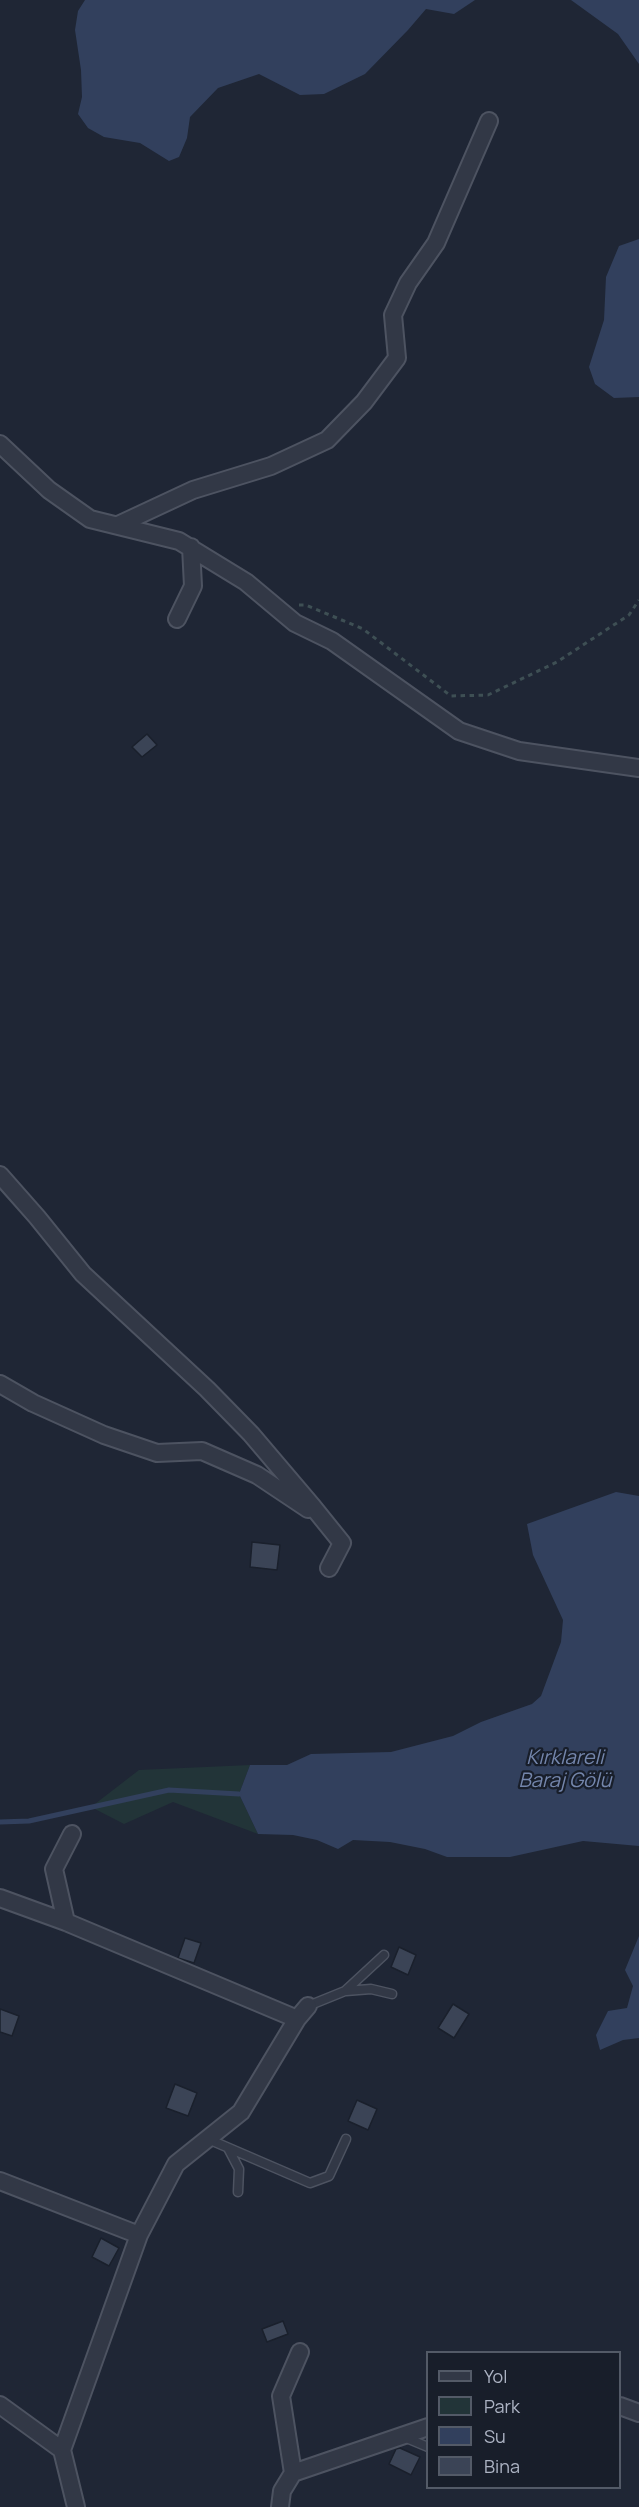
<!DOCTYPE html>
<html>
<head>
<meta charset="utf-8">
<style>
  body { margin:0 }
  #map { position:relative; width:639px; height:2507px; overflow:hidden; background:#1f2635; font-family:Manrope,sans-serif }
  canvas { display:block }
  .legend { position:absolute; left:426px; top:2351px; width:195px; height:138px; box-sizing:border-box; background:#181e2a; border:2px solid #535a67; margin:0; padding:8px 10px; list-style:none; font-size:18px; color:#acb3c3 }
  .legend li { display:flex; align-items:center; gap:12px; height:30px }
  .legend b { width:30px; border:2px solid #535a67 }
</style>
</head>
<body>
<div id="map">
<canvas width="639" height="2507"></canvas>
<ul class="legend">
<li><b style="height:8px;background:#323846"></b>Yol</li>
<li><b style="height:16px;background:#223438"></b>Park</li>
<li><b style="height:16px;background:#32405d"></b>Su</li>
<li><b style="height:16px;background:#3b4456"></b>Bina</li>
</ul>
</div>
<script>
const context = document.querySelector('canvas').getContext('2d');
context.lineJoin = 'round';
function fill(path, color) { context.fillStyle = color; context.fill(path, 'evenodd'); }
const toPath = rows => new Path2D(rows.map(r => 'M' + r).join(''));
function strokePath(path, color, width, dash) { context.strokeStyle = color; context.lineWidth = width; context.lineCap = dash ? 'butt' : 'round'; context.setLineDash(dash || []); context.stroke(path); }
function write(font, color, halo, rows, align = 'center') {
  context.font = font + ' Manrope,sans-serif'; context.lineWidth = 4.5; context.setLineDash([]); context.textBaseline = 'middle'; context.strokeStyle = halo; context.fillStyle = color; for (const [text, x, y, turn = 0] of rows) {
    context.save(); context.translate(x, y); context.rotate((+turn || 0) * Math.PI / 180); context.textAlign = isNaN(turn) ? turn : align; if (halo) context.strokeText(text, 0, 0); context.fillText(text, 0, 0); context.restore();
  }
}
const green = toPath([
  [250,1765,239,1794,258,1834,173,1802,124,1824,91,1807,139,1770]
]);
const water = toPath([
  [85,0,475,0,454,14,426,9,408,30,365,74,324,94,300,95,259,74,218,88,190,117,187,138,179,157,169,161,140,143,104,137,88,128,78,114,82,97,81,70,75,30,78,11],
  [571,0,639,0,639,64,618,34],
  [639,239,639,397,614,398,595,384,589,367,604,320,606,277,619,246],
  [616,1492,639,1496,639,1846,583,1841,510,1857,447,1857,425,1849,390,1842,353,1840,338,1849,317,1840,293,1835,258,1834,239,1794,250,1765,287,1765,311,1754,391,1752,453,1736,481,1722,532,1704,541,1696,561,1642,563,1620,533,1555,527,1524],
  [639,1936,639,2038,623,2040,600,2050,596,2035,608,2011,627,2008,633,1986,625,1970]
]);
const stream = toPath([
  [0,1822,29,1821,169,1790,239,1794]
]);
const building = toPath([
  [147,734,157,745,142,757,132,747,147,734],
  [252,1542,280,1545,277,1570,250,1567,252,1542],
  [185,1938,201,1943,194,1963,178,1958,185,1938],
  [399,1947,416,1955,408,1975,391,1967,399,1947],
  [453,2004,469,2014,454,2038,438,2028,453,2004],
  [0,2009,19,2016,12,2036,0,2032,0,2009],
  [175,2084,197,2093,188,2116,166,2108,175,2084],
  [357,2100,377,2109,368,2130,348,2121,357,2100],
  [101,2238,119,2248,109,2266,92,2257,101,2238],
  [283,2321,288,2334,267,2342,262,2329,283,2321],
  [400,2448,420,2457,411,2475,389,2464,396,2449,400,2448]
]);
const path = toPath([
  [299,605,306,605,363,629,451,696,488,695,557,662,629,615,639,600]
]);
const lane = toPath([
  [346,1991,371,1989,392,1994],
  [308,2006,345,1991,384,1955],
  [208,2139,310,2183,329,2176,346,2139],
  [228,2148,239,2169,238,2192],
  [404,2437,428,2447]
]);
const street = toPath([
  [0,444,49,490,90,519,179,541,246,582,295,623,332,641,459,731,519,751,639,768],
  [118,525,193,490,271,466,327,440,364,402,397,358,393,315,408,283,436,243,489,121],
  [177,619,193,586,191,547],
  [0,1175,37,1217,83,1274,207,1389,251,1434,313,1507,342,1543,329,1568],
  [0,1384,33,1403,104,1435,157,1453,202,1451,257,1475,308,1509],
  [0,1898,66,1922,297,2019],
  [66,1922,54,1869,72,1834],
  [0,2181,139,2235],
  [0,2405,62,2450,76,2507],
  [620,2406,639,2413],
  [62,2450,139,2235,176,2164,241,2112,297,2019,308,2006],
  [293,2473,428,2427],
  [280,2507,282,2491,293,2473,281,2396,300,2352]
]);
const waterNames = [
  ["Kırklareli",565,1758],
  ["Baraj Gölü",565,1781]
];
fill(green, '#223438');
fill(water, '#32405d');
strokePath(stream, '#32405d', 5);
fill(building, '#3b4456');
strokePath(building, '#1a202c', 1.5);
strokePath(lane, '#4d5361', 11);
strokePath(street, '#4d5361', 20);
strokePath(path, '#3e4f54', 3, [4.5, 4.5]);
strokePath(lane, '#323846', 8);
strokePath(street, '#323846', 16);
write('italic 20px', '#7486ac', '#181e2a', waterNames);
</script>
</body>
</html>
